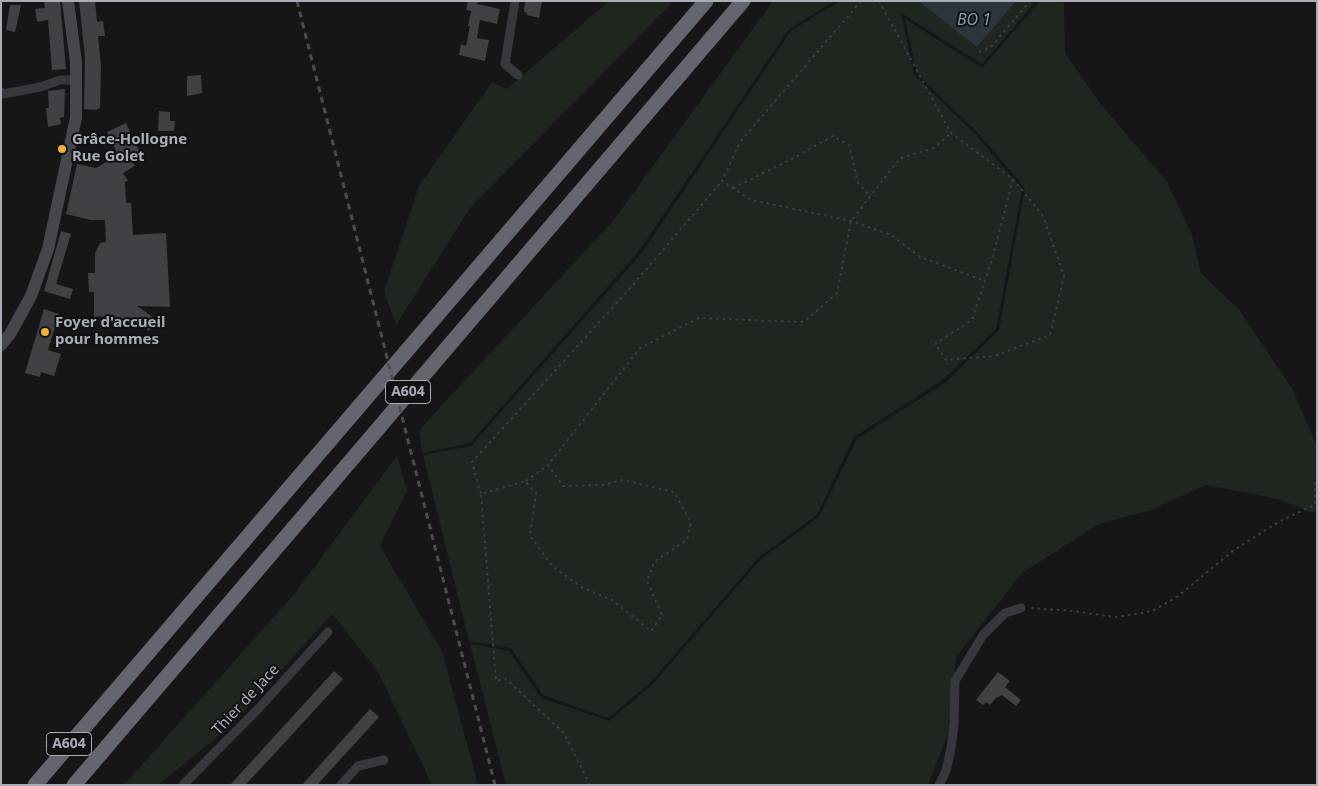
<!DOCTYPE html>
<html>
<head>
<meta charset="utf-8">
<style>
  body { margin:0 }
  #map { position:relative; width:1318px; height:786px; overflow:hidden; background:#161618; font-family:"Noto Sans",sans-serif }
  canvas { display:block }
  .frame { position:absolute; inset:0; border:2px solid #a8adb8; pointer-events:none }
</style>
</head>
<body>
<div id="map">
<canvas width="1318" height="786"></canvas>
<div class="frame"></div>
</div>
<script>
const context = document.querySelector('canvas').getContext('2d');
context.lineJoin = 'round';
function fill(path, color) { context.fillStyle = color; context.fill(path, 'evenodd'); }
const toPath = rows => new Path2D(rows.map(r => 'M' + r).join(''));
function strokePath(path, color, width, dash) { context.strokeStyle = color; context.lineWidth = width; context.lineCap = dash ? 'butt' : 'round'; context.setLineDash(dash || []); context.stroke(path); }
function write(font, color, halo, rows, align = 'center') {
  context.font = font + ' "Noto Sans",sans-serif'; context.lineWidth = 4; context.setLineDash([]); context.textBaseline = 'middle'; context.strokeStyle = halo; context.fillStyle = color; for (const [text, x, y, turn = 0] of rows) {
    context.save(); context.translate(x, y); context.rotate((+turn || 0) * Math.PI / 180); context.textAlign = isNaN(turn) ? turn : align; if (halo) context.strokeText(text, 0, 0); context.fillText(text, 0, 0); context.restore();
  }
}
const green = toPath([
  [609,1,674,1,470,208,396,325,384,291,419,186,492,82,507,89],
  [773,1,835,1,789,29,639,251,470,443,422,453,419,430,613,221],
  [840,1,922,1,922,2,977,47,1016,1,1036,1,982,64,901,13,914,75,976,135,1022,189,996,329,944,379,854,437,817,515,759,557,650,683,608,718,543,695,511,648,469,641,423,455,471,446,642,253,791,31],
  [1040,1,1062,1,1064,4,1065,53,1100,103,1167,182,1192,235,1201,273,1240,311,1293,390,1317,447,1317,511,1310,512,1278,499,1206,485,1151,510,1099,524,1022,573,956,657,948,734,928,785,506,785,470,644,509,651,541,698,609,721,652,685,761,559,819,517,857,439,946,382,999,330,1025,188,978,133,917,74,905,19,982,68],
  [397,456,407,491,380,546,442,651,478,785,431,785,424,767,377,670,332,614,232,725,158,785,124,785,296,592]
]);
const water = toPath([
  [922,1,1016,1,977,47,921,3]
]);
const building = toPath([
  [44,1,60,1,66,69,52,70,48,20,37,22,35,9,45,8],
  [79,1,95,1,97,22,103,21,105,36,98,36,101,66,100,108,96,110,84,109,85,58],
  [468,1,478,1,477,4,500,9,497,24,480,20,477,38,489,40,485,61,459,55,461,44,466,46,470,26,468,26,471,11,466,10],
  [525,1,542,1,539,18,527,15,527,13,524,12],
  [10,5,21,5,15,32,6,30],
  [201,75,202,93,187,96,187,76],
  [65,89,64,117,60,118,61,124,48,127,46,108,49,108,48,91],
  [159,111,170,112,170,121,175,121,174,131,158,131],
  [126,123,141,155,132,160,135,166,123,173,128,181,125,182,126,203,131,203,133,235,166,233,170,307,137,306,157,320,149,331,131,320,106,323,106,316,94,317,94,292,89,292,88,273,95,273,95,253,100,243,106,242,105,220,91,220,66,214,77,164,96,168,118,155,107,132],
  [61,231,71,234,56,284,73,289,70,299,44,291],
  [44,309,59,314,48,350,61,354,54,376,41,372,40,377,25,373],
  [334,671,343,679,277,751,245,785,230,785],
  [998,672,1010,681,1005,687,1021,700,1016,706,1002,695,996,698,990,705,986,702,983,705,976,700],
  [370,709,379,717,317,785,302,785]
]);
const path = toPath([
  [861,1,740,142,722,181,751,200,851,221,891,235,920,257,985,281],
  [879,1,951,133,1013,179,1043,216,1064,276,1050,335,994,356,946,360,935,344,972,320,993,256,1013,179],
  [979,52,991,47,1030,1],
  [733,188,790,160,833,136,849,145,858,183,870,196],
  [526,481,548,465],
  [481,494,472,462,632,286,722,181],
  [1031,608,1072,611,1115,617,1143,613,1154,610,1177,597,1234,550,1280,521,1315,505,1315,484,1317,481],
  [590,785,564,733,506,679,496,681,481,494,525,481,536,493,530,536,553,567,583,588,612,600,651,631,662,615,647,581,654,562,687,540,691,522,674,492,623,480,602,485,563,486,548,465,640,348,699,318,804,322,837,293,851,221,900,158,934,148,951,133]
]);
const street = toPath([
  [515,1,505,64,518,75],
  [1,92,3,94,40,87,60,80,75,80],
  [183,785,259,708,328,632],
  [341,785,358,766,384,760],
  [939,785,946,771,951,748,954,724,955,681,983,635,1005,613,1021,608]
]);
const secondary = toPath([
  [1,345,10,334,31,296,48,249,72,136,76,118,76,62,68,1]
]);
const highway = toPath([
  [35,785,706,1],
  [74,785,743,1]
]);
const rail = toPath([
  [297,1,495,785]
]);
const markers = [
  [62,149,5,"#f2b134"],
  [45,332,5,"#f2b134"]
];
const shields = [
  [408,392,45],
  [69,744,45]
];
const shieldNames = [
  ["A604",408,392],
  ["A604",69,744]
];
const poiNames = [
  ["Grâce-Hollogne",72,140],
  ["Rue Golet",72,157],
  ["Foyer d'accueil",55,323],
  ["pour hommes",55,340]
];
const streetNames = [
  ["Thier de Jace",246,700,-47]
];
const waterNames = [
  ["BO 1",974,20]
];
fill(green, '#1e261f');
fill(water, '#2c353c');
fill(building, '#404145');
strokePath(path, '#3d3f44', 2, [2.5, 4]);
strokePath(street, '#37383d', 9);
strokePath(secondary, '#45474d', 12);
strokePath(highway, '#63666e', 15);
strokePath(rail, '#4a4c52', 3, [6, 5]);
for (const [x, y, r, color] of markers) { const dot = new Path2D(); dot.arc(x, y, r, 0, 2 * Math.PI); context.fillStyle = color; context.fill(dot); strokePath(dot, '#111113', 2); }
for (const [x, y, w] of shields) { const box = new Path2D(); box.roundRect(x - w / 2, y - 11.5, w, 23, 4); context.fillStyle = '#111113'; context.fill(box); strokePath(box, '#a8adb8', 1); }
write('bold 14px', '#a8adb8', null, shieldNames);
write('bold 15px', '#a8adb8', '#111113', poiNames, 'left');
write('15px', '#a8adb8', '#111113', streetNames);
write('italic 16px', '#7f9bb3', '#111113', waterNames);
</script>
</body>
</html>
